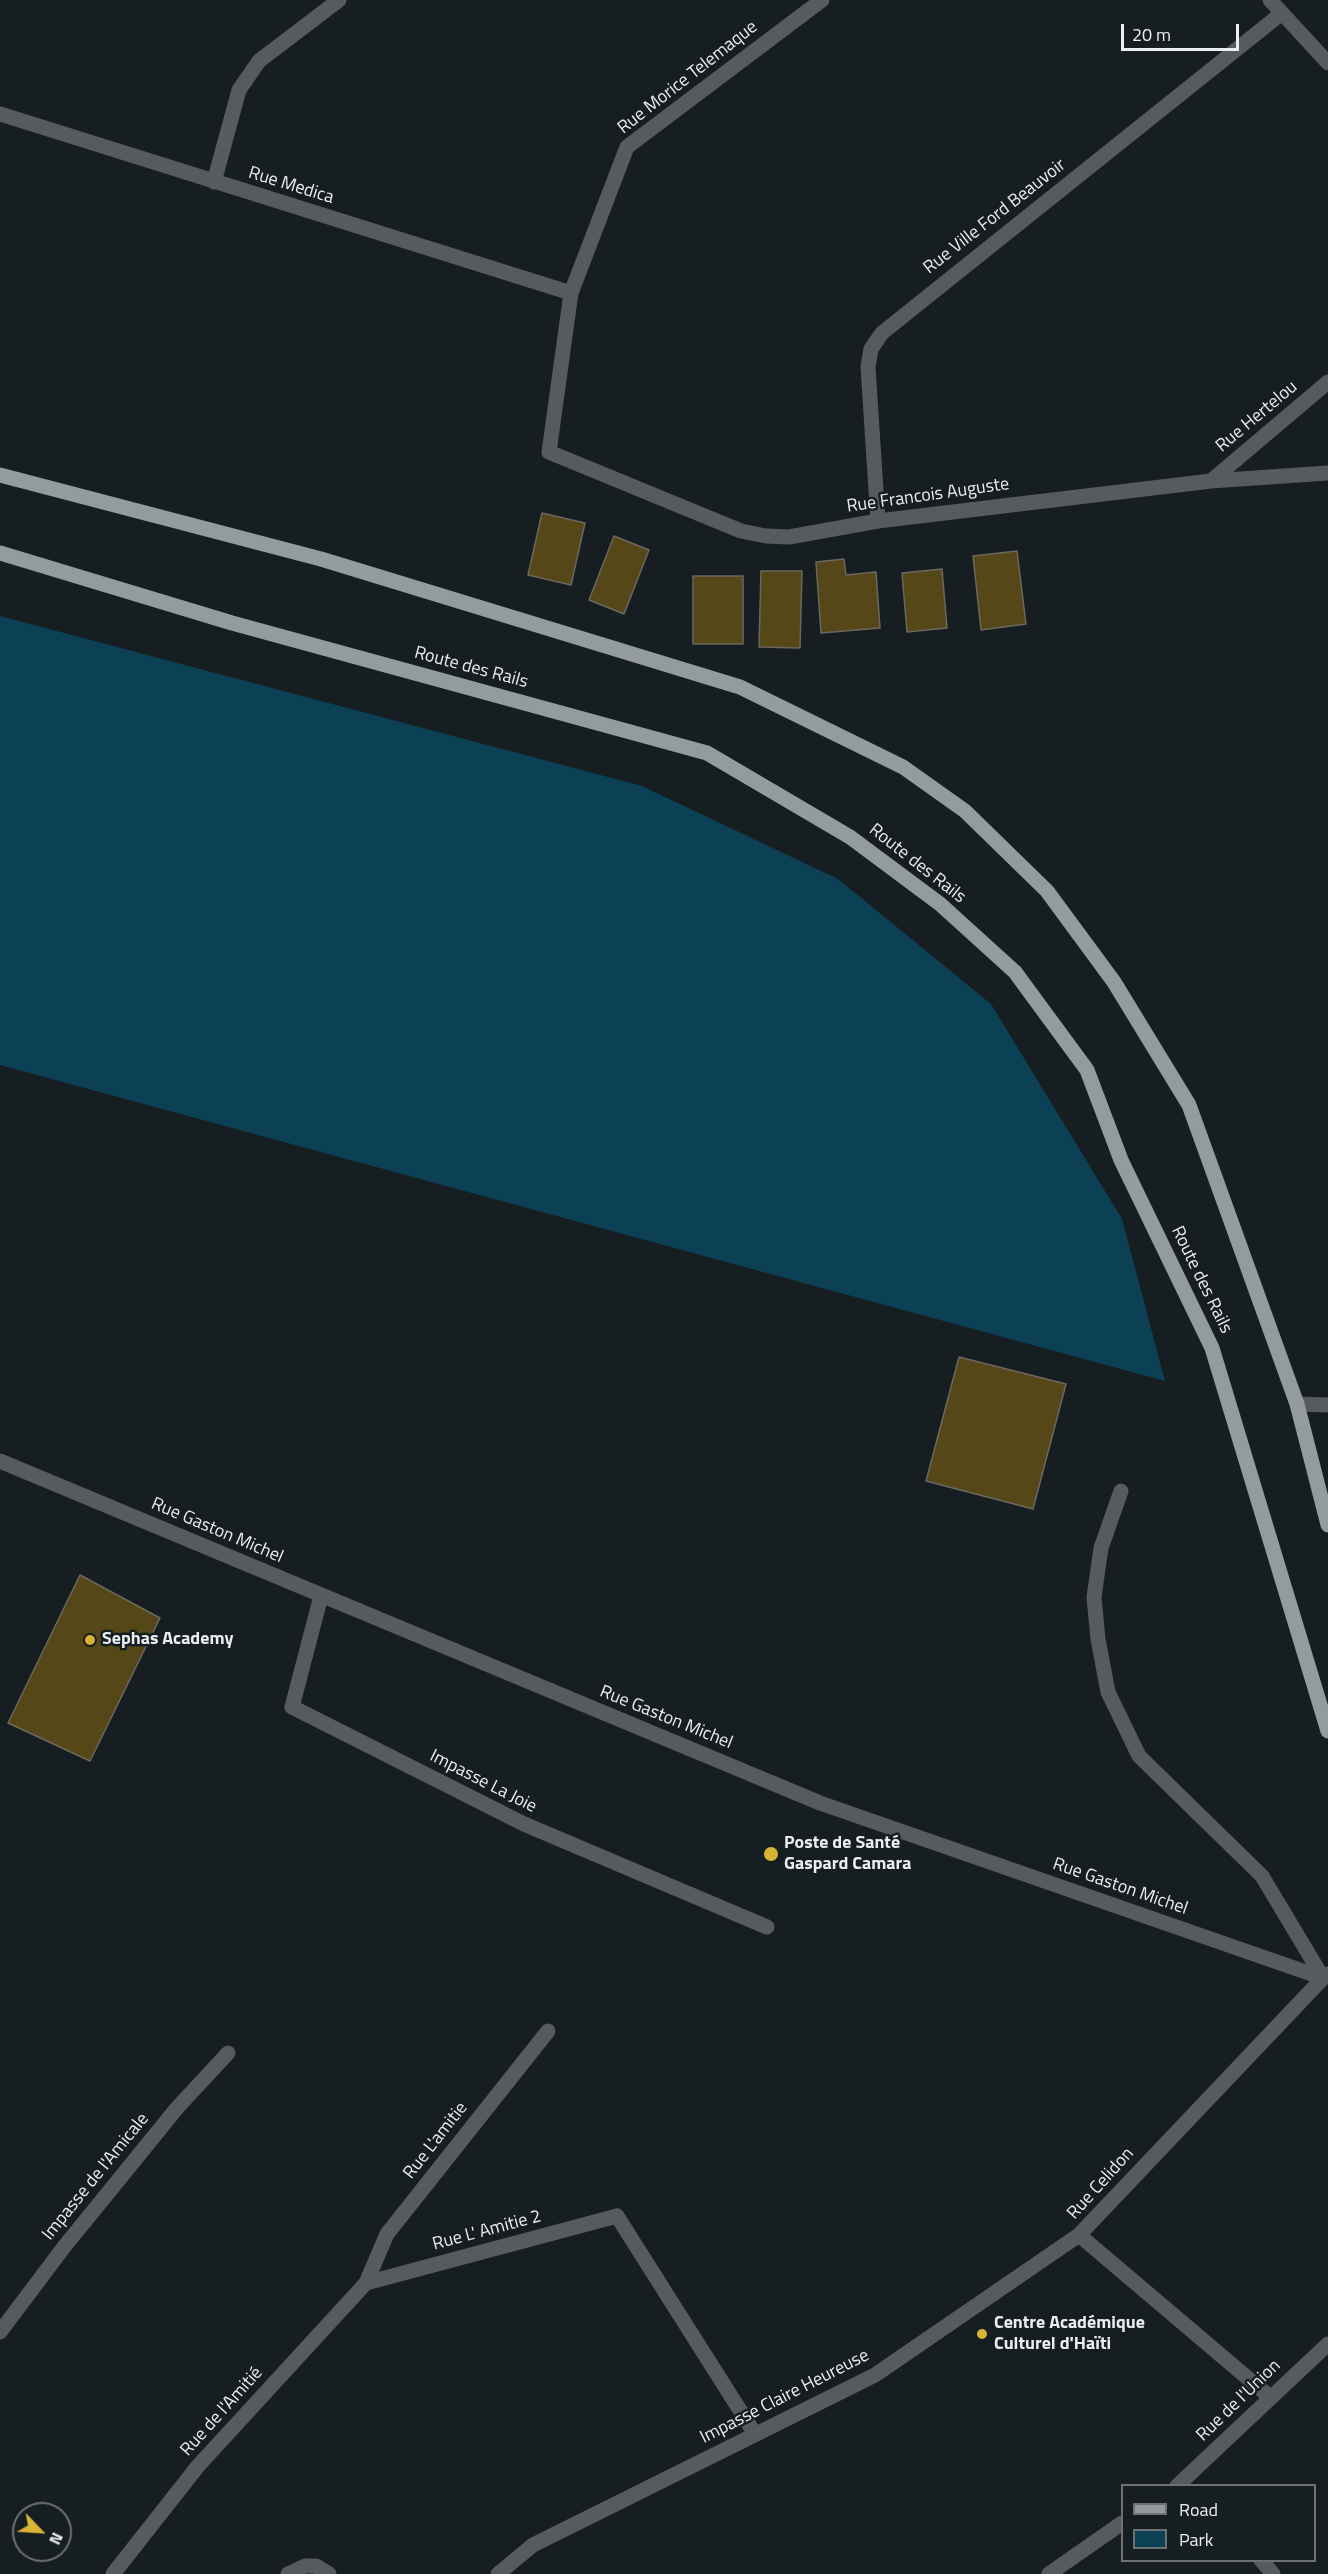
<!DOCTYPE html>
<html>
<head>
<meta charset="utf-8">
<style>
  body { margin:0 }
  #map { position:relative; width:1328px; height:2574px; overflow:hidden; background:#171e21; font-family:"Titillium Web",sans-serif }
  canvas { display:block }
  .legend { position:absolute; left:1121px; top:2484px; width:195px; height:78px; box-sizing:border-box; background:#171e21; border:2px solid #6b7174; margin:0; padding:8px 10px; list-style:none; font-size:18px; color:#e9eef0 }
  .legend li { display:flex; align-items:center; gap:12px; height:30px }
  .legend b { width:30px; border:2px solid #6b7174 }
  .north { position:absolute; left:12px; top:2502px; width:60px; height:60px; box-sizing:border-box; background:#171e21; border:2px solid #6b7174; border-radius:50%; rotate:115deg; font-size:16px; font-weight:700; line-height:24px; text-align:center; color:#e9eef0 }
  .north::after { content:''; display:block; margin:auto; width:21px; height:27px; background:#d8b434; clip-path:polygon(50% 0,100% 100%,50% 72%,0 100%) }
  .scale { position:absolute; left:1121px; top:24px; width:118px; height:27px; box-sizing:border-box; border:3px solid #e9eef0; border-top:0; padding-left:8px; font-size:18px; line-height:21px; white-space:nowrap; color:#e9eef0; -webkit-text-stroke:4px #171e21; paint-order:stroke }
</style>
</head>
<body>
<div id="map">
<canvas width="1328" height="2574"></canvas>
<ul class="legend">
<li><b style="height:8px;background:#949b9f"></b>Road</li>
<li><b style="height:16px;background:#0c4054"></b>Park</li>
</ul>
<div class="north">N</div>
<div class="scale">20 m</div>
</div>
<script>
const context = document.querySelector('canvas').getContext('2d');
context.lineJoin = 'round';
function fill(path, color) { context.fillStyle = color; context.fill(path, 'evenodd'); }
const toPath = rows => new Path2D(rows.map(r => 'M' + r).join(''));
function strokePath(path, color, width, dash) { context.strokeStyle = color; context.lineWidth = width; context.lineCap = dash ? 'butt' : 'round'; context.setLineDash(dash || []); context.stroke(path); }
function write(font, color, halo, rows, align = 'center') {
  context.font = font + ' "Titillium Web",sans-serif'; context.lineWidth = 5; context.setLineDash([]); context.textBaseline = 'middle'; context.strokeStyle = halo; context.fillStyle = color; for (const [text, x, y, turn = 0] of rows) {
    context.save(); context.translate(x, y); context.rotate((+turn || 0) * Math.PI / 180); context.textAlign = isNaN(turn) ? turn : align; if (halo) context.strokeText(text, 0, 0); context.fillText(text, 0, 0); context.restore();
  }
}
const green = toPath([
  [0,616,642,786,838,879,991,1004,1122,1219,1165,1381,0,1065]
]);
const building = toPath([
  [542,513,585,523,571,585,528,575,542,513],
  [614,536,649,550,624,614,589,600,614,536],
  [1017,551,1026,624,981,630,973,556,1017,551],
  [844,559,846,575,876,572,880,628,821,633,816,562,844,559],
  [942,569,947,628,907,632,902,573,942,569],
  [761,571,802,571,800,648,759,647,761,571],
  [693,576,743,576,743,644,693,644,693,576],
  [959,1357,1066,1384,1033,1509,926,1481,959,1357],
  [80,1575,160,1618,90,1761,8,1723,80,1575]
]);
const service = toPath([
  [1121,1491,1101,1548,1094,1597,1098,1639,1108,1692,1139,1756,1262,1876,1323,1978],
  [321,1596,292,1707,524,1824,767,1927],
  [366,2283,387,2234,548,2031],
  [366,2283,617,2216],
  [0,2332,64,2247,177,2108,228,2053],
  [1261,2560,1273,2574]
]);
const minor = toPath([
  [822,0,627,147,571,293,549,452,741,531,766,536,789,537,878,521,1211,481,1328,473],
  [1270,0,1328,63],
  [0,114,571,293],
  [214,182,239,90,259,61,339,0],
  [1211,481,1328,382],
  [878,521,868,367,871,349,882,333,1282,13],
  [1297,1404,1328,1405],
  [617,2216,755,2434],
  [1079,2235,1270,2397],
  [1177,2486,1328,2344],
  [113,2574,198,2466,366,2283],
  [288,2574,305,2566,316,2566,329,2574],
  [498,2574,533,2545,875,2375,1079,2235,1323,1978],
  [1049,2574,1122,2523]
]);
const tertiary = toPath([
  [0,1461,820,1803,1323,1978,1328,1974]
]);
const primary = toPath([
  [0,475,321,559,740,687,903,767,965,811,1047,891,1114,982,1189,1105,1297,1404,1328,1525],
  [0,553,232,623,707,753,850,837,940,904,1015,972,1087,1070,1121,1160,1212,1348,1328,1731]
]);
const markers = [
  [90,1640,6,"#d8b434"],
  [771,1854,8,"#d8b434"],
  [982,2334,6,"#d8b434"]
];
const streetNames = [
  ["Rue Morice Telemaque",688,78,-38],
  ["Rue Medica",291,186,17],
  ["Rue Ville Ford Beauvoir",995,217,-38],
  ["Rue Hertelou",1257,417,-40],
  ["Rue Francois Auguste",928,496,-8],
  ["Route des Rails",471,668,15],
  ["Route des Rails",917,864,38],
  ["Route des Rails",1201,1280,64],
  ["Rue Gaston Michel",217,1531,23],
  ["Rue Gaston Michel",666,1718,22],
  ["Impasse La Joie",483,1782,27],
  ["Rue Gaston Michel",1120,1887,19],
  ["Rue L'amitie",436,2141,-52],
  ["Impasse de l'Amicale",96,2177,-51],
  ["Rue Celidon",1101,2184,-48],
  ["Rue L' Amitie 2",487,2231,-15],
  ["Impasse Claire Heureuse",785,2397,-27],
  ["Rue de l'Union",1239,2401,-44],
  ["Rue de l'Amitié",222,2412,-48]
];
const poiNames = [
  ["Sephas Academy",102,1640],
  ["Poste de Santé",784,1844],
  ["Gaspard Camara",784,1865],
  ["Centre Académique",994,2324],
  ["Culturel d'Haïti",994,2345]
];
fill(green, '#0c4054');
fill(building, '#554717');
strokePath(building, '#6a6860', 1.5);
strokePath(service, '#585b5d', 15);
strokePath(minor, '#585b5d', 15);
strokePath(tertiary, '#585b5d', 15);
strokePath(primary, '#949b9f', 15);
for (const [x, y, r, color] of markers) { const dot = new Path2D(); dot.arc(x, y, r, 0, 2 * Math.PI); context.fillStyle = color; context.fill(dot); strokePath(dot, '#171e21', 2); }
write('18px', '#e9eef0', '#171e21', streetNames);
write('bold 18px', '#e9eef0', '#171e21', poiNames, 'left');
</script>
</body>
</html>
